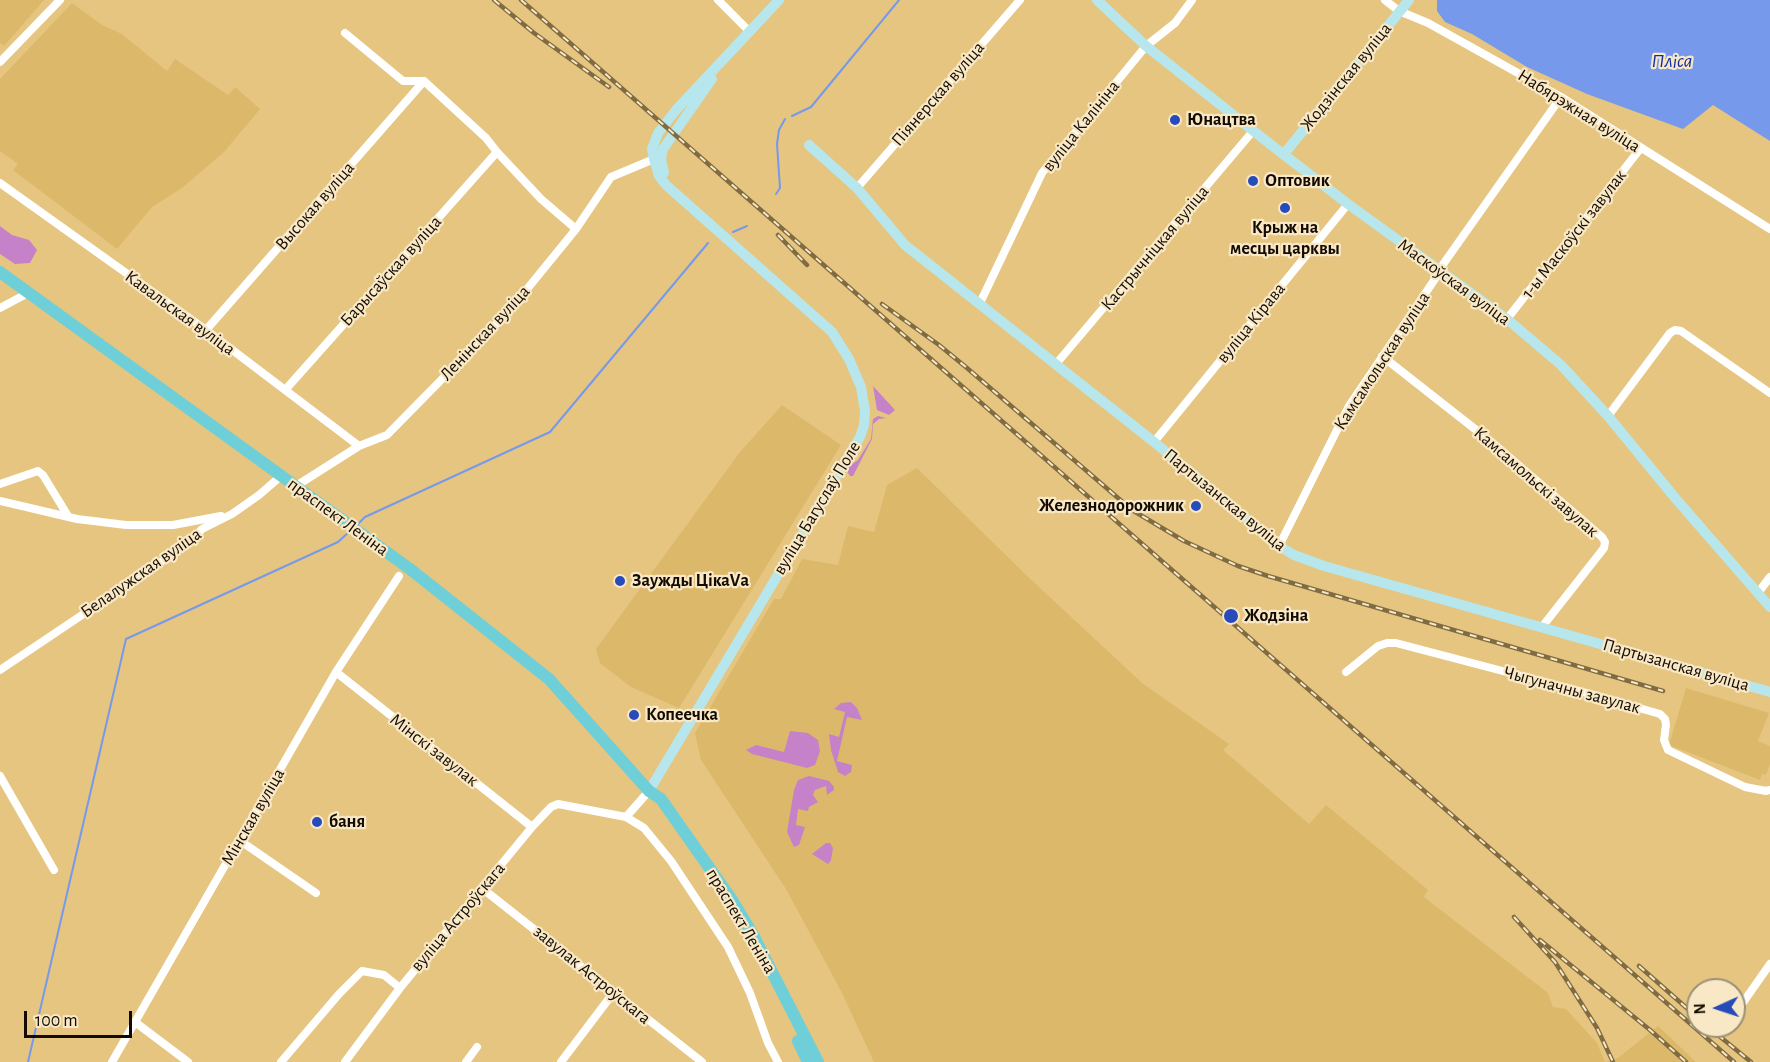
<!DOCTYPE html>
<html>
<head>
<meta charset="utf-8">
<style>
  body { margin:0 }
  #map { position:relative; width:1770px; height:1062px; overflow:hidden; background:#e5c57f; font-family:"Alegreya Sans",sans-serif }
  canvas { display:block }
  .north { position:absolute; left:1686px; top:978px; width:60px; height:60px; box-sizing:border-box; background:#f8e8c6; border:2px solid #9d9077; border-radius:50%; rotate:267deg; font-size:16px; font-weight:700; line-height:24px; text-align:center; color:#140b00 }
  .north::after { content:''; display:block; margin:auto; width:21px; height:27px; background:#274bba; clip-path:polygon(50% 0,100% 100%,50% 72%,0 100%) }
  .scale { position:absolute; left:24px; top:1011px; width:108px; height:27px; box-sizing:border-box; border:3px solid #140b00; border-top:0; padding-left:8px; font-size:18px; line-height:21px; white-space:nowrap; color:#140b00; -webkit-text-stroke:4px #f8e8c6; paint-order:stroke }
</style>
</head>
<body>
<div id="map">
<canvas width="1770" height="1062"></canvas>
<div class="north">N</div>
<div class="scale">100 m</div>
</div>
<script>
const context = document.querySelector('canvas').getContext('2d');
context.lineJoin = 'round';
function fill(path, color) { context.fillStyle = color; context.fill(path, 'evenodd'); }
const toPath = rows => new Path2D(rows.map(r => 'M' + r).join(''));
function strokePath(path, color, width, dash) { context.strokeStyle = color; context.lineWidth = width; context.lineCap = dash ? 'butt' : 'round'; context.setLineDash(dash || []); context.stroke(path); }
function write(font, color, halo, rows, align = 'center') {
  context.font = font + ' "Alegreya Sans",sans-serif'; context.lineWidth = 4.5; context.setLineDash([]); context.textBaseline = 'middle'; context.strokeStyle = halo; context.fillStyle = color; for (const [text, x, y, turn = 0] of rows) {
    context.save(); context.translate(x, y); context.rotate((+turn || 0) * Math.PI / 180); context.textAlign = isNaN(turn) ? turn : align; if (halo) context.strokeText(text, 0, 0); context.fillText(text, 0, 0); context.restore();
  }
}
const built = toPath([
  [0,0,44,0,4,46,0,43],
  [72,3,102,25,122,34,167,71,175,59,228,95,235,87,260,109,224,152,182,188,152,207,117,249,13,170,18,164,0,151,0,79],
  [782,405,841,445,679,708,631,687,600,663,596,649,740,452],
  [917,468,1024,573,1142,683,1229,744,1223,750,1309,824,1326,805,1428,890,1424,897,1548,993,1553,1007,1566,1009,1597,1043,1605,1062,1618,1058,1658,1026,1696,1062,874,1062,842,993,786,889,701,760,695,733,774,599,781,599,802,559,838,565,848,526,874,532,887,485],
  [1686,688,1769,713,1758,741,1770,746,1770,764,1766,775,1762,774,1760,780,1669,745]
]);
const green = toPath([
  [0,226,12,235,29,240,37,250,30,263,15,264,0,254],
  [873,386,895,410,889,415,877,410],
  [878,416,886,418,879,419,873,424,872,439,853,476,850,476,847,471,848,467,858,460,871,439,873,419],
  [851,702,857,708,862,720,847,717,837,761,852,765,851,772,845,776,838,772,831,750,829,734,839,737,845,712,834,709,841,703],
  [790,731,808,733,818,740,820,751,815,765,807,768,752,754,746,750,756,745,784,752],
  [809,776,829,781,834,787,834,790,827,795,826,786,815,790,813,795,818,802,809,807,808,811,798,809,796,825,805,827,799,845,794,847,787,832,794,790,798,780],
  [826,843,830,843,833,848,831,860,828,864,812,854]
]);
const water = toPath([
  [1437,0,1770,0,1770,141,1713,105,1683,129,1587,94,1527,67,1472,34,1445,22,1437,11]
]);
const stream = toPath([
  [792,116,811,107,899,0],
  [776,194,780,188,777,144,779,130,785,119],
  [733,232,747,226],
  [357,525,365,517,550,432,708,243],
  [28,1062,126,639,338,542,350,531]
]);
const street = toPath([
  [718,0,750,32],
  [1385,0,1399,11,1428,23,1561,97,1770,229],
  [345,33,403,81,424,81,486,138,497,152,541,199,576,229],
  [0,62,60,0],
  [0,183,206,330,359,446],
  [857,188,1020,0],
  [980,303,1042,173,1146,46,1175,23,1192,0],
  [0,308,30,292],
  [1507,319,1640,149],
  [206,330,424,81],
  [1382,356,1494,444,1602,537,1605,542,1604,548,1542,627],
  [1056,364,1253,131],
  [286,389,497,152],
  [1608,416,1670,333,1675,330,1681,331,1770,393],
  [1154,442,1348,204],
  [0,484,38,471,43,475,68,516],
  [296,486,359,446,387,435,510,310,576,229,611,177,654,159],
  [0,501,77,519,126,525,173,525,221,516],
  [1279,546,1349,406,1437,276,1444,263,1561,97],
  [1758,593,1770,577],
  [0,670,176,552,190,542,202,529,232,514,259,495,281,476],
  [336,672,532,827],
  [1346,672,1378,646,1387,643,1396,643,1594,695,1660,714,1665,719,1666,725,1664,740,1668,750,1745,787,1766,791,1770,790],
  [0,776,54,870],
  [626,817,644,828,671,861,728,947,750,993,768,1043,778,1062],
  [239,840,316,893],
  [483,889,702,1062],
  [1742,1004,1770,964],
  [135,1022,188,1062],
  [112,1062,336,672,399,576],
  [281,1062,339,994,362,971,384,975,400,988,532,827,551,807,558,804,626,817,649,791],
  [345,1062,400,988],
  [466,1062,477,1047],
  [561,1062,614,992]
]);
const secondary = toPath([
  [1097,0,1146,46,1270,144,1348,204,1507,319,1561,365,1608,416,1676,499,1770,607],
  [809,145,857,188,905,245,1154,442,1279,546,1294,555,1324,566,1770,692],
  [1284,154,1409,0],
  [664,173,661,159,663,149,712,79],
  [649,791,860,437,864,425,865,411,861,387,849,359,832,332,666,185,659,176,654,159,652,149,658,133,676,110,779,0]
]);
const primary = toPath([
  [0,272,410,569,549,679,649,791,661,799,694,846,732,900,752,933,818,1062],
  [798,1041,808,1062]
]);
const rail = toPath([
  [494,0,534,33,609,87],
  [521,0,1734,1062],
  [778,235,807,265],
  [882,304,939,345,967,368,1132,510,1184,541,1238,566,1268,576,1663,691],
  [1514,917,1555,962,1597,1028,1613,1062],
  [1540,940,1650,1030,1686,1062],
  [1639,966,1698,1018],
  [1707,1026,1751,1062]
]);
const markers = [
  [1175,120,6,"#274bba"],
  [1253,181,6,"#274bba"],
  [1285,208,6,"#274bba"],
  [1196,506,6,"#274bba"],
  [620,581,6,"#274bba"],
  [1231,616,8,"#274bba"],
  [634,715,6,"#274bba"],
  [317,822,6,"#274bba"]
];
const streetNames = [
  ["Жодзінская вуліца",1346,77,-51],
  ["Піянерская вуліца",938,94,-49],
  ["Набярэжная вуліца",1579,111,32],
  ["вуліца Калініна",1081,126,-51],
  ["Высокая вуліца",315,206,-49],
  ["1-ы Маскоўскі завулак",1574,234,-52],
  ["Кастрычніцкая вуліца",1155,248,-50],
  ["Барысаўская вуліца",391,271,-48],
  ["Маскоўская вуліца",1454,282,36],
  ["Кавальская вуліца",180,313,36],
  ["вуліца Кірава",1251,323,-51],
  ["Ленінская вуліца",485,333,-47],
  ["Камсамольская вуліца",1382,361,-57],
  ["Камсамольскі завулак",1536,482,41],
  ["Партызанская вуліца",1225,500,39],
  ["вуліца Багуслаў Поле",817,508,-59],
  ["праспект Леніна",338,517,36],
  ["Белалужская вуліца",141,573,-35],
  ["Партызанская вуліца",1676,665,16],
  ["Чыгуначны завулак",1572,690,15],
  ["Мінскі завулак",434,750,38],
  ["Мінская вуліца",253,817,-60],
  ["вуліца Астроўскага",458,917,-50],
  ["праспект Леніна",741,921,59],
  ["завулак Астроўскага",592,975,39]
];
const poiNames = [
  ["Юнацтва",1187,120],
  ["Оптовик",1265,181],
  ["Крыж на",1285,228,"center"],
  ["месцы царквы",1285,249,"center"],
  ["Железнодорожник",1184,506,"right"],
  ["Заужды ЦікаVа",632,581],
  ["Жодзіна",1244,616],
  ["Копеечка",646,715],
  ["баня",329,822]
];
const waterNames = [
  ["Пліса",1672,61]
];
fill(built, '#dcb96a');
fill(green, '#c682c8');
fill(water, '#7699ec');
strokePath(stream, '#7699ec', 2);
strokePath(street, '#fff', 8);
strokePath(secondary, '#b7e7ec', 10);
strokePath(primary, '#6ecfd8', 12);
strokePath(rail, '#816c42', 4.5);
strokePath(rail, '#f8e8c6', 2, [7]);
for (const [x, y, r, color] of markers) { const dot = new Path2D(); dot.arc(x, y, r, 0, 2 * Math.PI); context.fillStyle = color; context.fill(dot); strokePath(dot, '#f8e8c6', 2); }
write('18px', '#140b00', '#f8e8c6', streetNames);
write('bold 18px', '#140b00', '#f8e8c6', poiNames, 'left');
write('italic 20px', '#102ba3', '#f8e8c6', waterNames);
</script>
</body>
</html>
